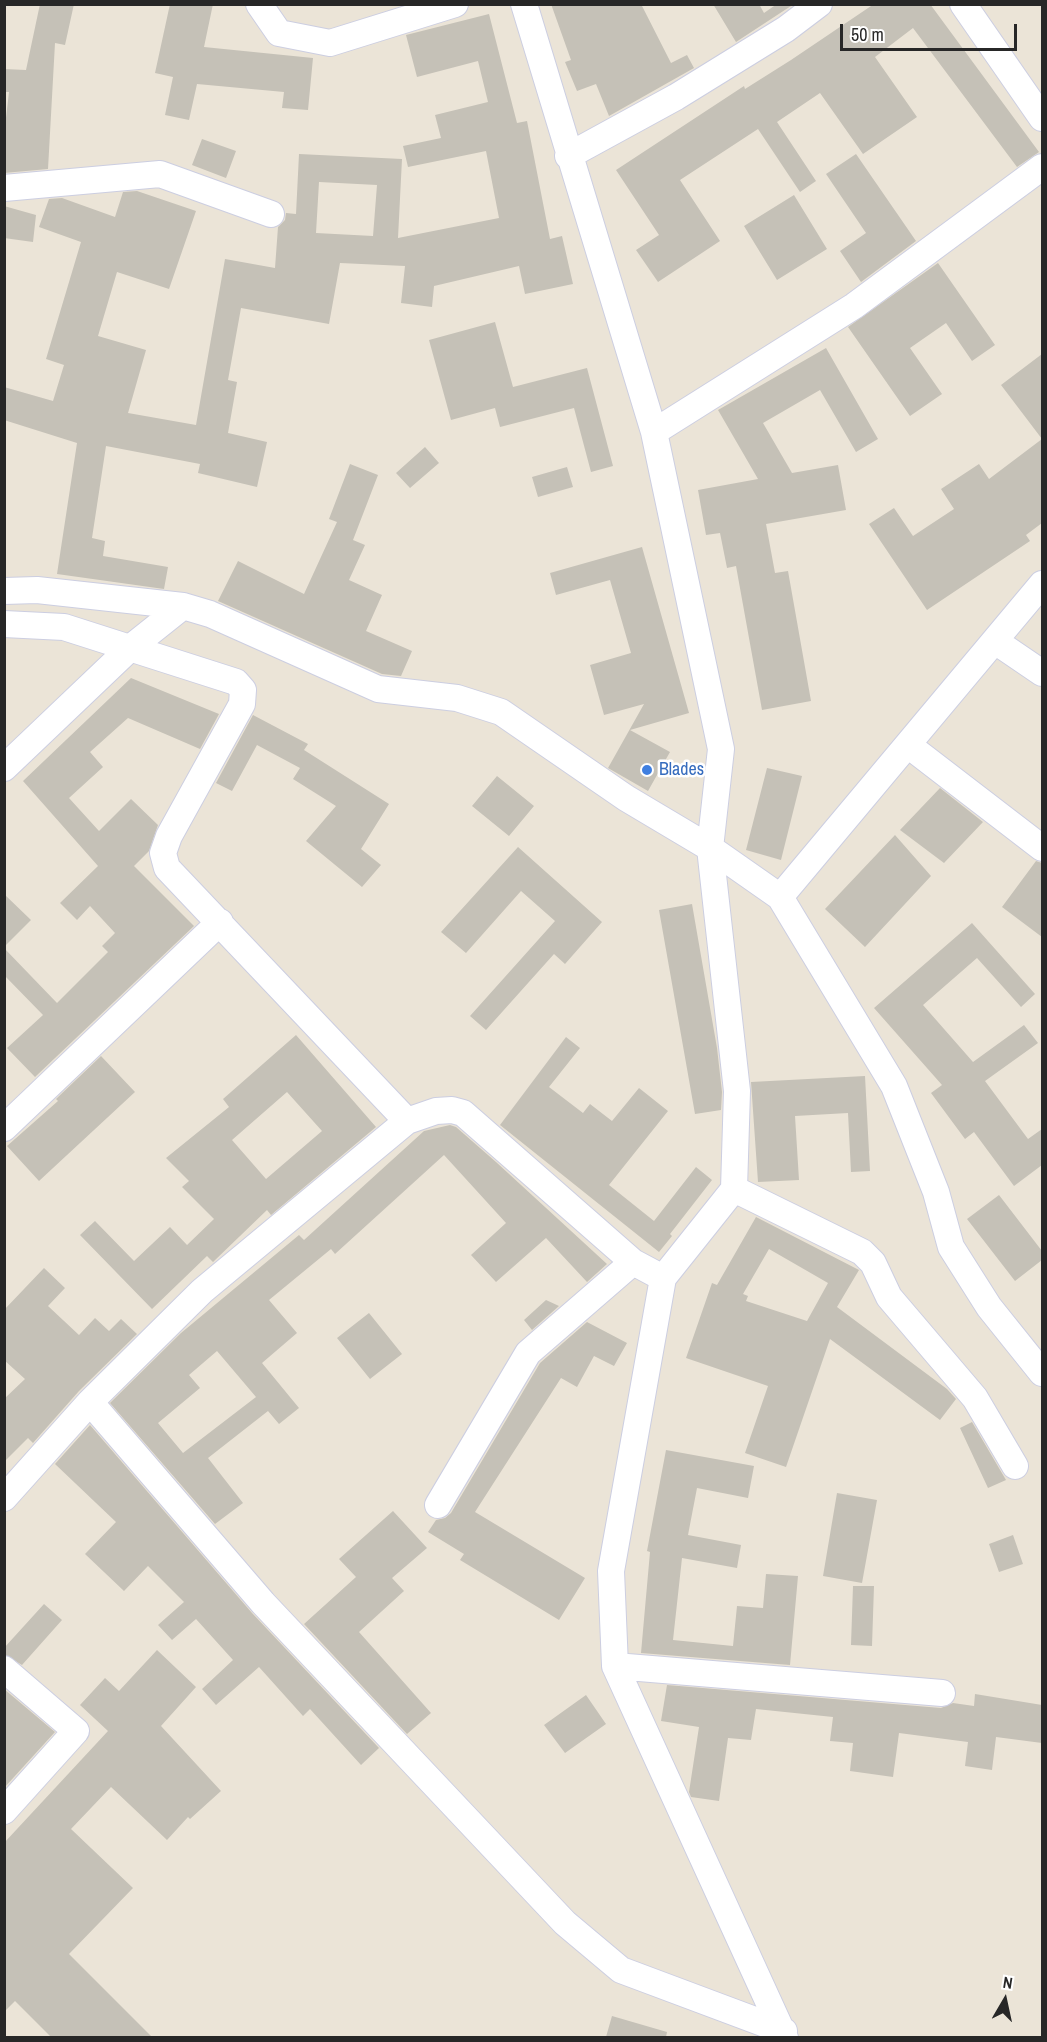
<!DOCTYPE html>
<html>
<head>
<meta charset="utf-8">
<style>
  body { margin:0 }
  #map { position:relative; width:1047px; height:2042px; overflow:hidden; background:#ebe4d7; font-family:"Archivo Narrow",sans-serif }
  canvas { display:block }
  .frame { position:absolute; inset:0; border:6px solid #272727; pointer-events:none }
  .north { position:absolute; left:975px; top:1970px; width:60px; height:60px; -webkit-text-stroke:4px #fff; paint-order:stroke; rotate:9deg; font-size:16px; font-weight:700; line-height:24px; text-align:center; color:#272727 }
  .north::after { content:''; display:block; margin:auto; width:21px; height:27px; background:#272727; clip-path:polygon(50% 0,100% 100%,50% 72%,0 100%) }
  .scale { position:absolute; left:840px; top:24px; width:177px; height:27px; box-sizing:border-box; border:3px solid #272727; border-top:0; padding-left:8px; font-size:18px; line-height:21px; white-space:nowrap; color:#272727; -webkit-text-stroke:4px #fff; paint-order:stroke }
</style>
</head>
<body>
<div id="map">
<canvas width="1047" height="2042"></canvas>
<div class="frame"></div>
<div class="north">N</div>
<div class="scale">50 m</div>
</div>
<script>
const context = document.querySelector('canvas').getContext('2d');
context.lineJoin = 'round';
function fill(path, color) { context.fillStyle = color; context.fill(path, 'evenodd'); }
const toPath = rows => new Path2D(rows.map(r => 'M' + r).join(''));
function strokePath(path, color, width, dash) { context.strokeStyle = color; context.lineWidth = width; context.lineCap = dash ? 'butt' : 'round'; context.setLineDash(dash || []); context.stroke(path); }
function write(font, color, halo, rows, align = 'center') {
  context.font = font + ' "Archivo Narrow",sans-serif'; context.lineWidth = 5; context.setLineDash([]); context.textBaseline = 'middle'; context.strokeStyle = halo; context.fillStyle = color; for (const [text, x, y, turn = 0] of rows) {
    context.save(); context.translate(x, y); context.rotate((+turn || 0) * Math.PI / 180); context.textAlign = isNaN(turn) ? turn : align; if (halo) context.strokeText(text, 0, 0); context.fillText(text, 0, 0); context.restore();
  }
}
const building = toPath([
  [40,4,74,4,65,45,55,43,48,169,4,173,4,135,9,92,4,92,4,69,26,70],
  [170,4,213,4,204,47,313,58,308,110,282,108,284,92,197,84,189,120,165,115,173,77,155,73],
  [551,4,641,4,671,63,687,55,694,68,609,116,596,84,577,91,565,62,571,60],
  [713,4,759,4,764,13,777,4,794,4,736,42],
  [874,4,930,4,1039,152,1017,167,913,28,875,57,917,117,863,154,820,93,777,122,816,181,800,192,758,129,680,180,720,241,658,282,636,250,659,235,616,170,744,86,745,89,791,60],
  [489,14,517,123,527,121,550,239,562,236,573,284,525,294,519,266,434,286,432,307,401,303,405,266,340,263,329,324,241,308,228,380,237,382,228,433,267,442,257,487,198,473,200,464,106,446,92,538,105,541,103,556,168,567,164,589,57,574,77,443,4,420,4,387,53,401,64,365,46,359,81,242,39,227,49,199,62,198,115,217,123,192,137,191,196,211,169,289,117,272,98,336,146,350,128,413,196,425,225,259,275,268,278,227,285,220,286,213,296,214,299,154,402,159,398,238,499,218,486,151,408,167,403,146,441,138,435,115,488,102,478,61,417,77,406,35],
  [319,182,377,185,373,236,316,233],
  [202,139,236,151,226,178,192,165],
  [856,154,916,241,861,282,840,251,866,233,826,174],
  [794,195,827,249,777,280,744,226],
  [4,206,36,215,33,242,4,238],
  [938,263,995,345,972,361,946,323,910,348,942,394,910,416,848,327],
  [495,322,513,387,587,368,613,466,591,472,574,408,500,427,495,408,451,420,429,340],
  [826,348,878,439,856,452,820,390,763,423,792,473,838,465,846,510,766,524,775,573,788,571,811,701,762,710,736,566,727,568,720,533,706,535,698,490,758,479,718,410],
  [1042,354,1042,523,1026,535,1030,541,927,610,869,524,894,508,913,536,954,509,941,489,979,464,989,479,1042,439,1001,385],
  [425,447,439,463,410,488,396,473],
  [350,464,378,475,353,540,365,545,349,580,382,595,366,631,412,651,401,676,382,674,218,601,238,561,304,594,337,522,329,519],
  [567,467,573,487,538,497,532,477],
  [642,547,689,713,630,730,670,752,648,791,608,768,644,704,604,715,590,665,631,653,610,580,556,595,550,573],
  [131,678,219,714,200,749,128,718,90,752,103,767,69,798,99,831,131,799,158,825,149,851,134,866,194,926,35,1077,7,1048,43,1015,4,975,4,948,57,1003,108,952,102,946,115,933,90,906,77,920,60,903,98,866,23,781],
  [253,715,308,744,304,750,389,804,361,849,381,865,362,887,306,841,336,806,293,779,300,768,257,745,232,791,216,783],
  [767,768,802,776,781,860,746,850],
  [497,776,534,806,509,836,472,806],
  [940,788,983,822,944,863,900,830],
  [895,835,931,876,865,947,825,909],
  [518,847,602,922,565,964,554,954,486,1030,470,1016,555,921,521,891,466,953,441,932],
  [1036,861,1042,863,1042,937,1002,907],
  [4,894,31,920,4,947],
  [692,904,717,1048,722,1092,721,1110,695,1114,659,910],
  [972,923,1035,994,1021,1007,977,958,923,1005,973,1062,1024,1025,1038,1043,985,1081,1028,1139,1042,1129,1042,1165,1014,1186,974,1132,965,1139,931,1093,942,1085,874,1008],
  [296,1035,376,1127,271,1215,267,1210,213,1262,207,1256,152,1309,80,1235,95,1221,134,1261,170,1227,187,1245,214,1219,182,1187,189,1181,166,1158,229,1107,223,1099],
  [287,1092,322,1131,266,1179,232,1140],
  [566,1037,580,1048,549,1087,583,1113,590,1104,612,1121,639,1088,668,1111,609,1185,654,1221,696,1167,712,1180,670,1234,672,1236,659,1252,500,1125],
  [101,1056,135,1092,39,1181,7,1146,58,1101,56,1099],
  [865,1076,870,1171,851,1172,848,1113,795,1116,799,1180,758,1182,751,1082],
  [450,1125,456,1127,496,1162,607,1264,587,1282,546,1238,496,1282,471,1255,506,1223,444,1155,335,1254,331,1249,269,1300,297,1333,262,1363,299,1408,279,1424,268,1411,208,1458,243,1503,215,1524,110,1403,181,1333,299,1235,304,1240,424,1131],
  [217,1351,256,1397,183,1453,158,1423,200,1388,189,1375],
  [999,1195,1042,1251,1042,1260,1015,1281,967,1219],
  [756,1217,859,1270,837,1307,947,1389,956,1399,940,1420,830,1339,786,1467,745,1453,768,1386,686,1358,712,1283,717,1285],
  [769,1249,828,1283,807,1321,746,1301,748,1296,743,1294],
  [44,1268,65,1288,48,1306,79,1335,95,1318,109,1331,121,1319,137,1334,79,1391,33,1443,28,1438,4,1462,4,1399,25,1379,4,1360,4,1310],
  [546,1300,559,1306,532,1330,524,1320],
  [369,1313,402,1354,370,1379,337,1338],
  [587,1322,627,1343,614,1366,594,1356,577,1387,561,1378,475,1512,585,1578,559,1620,460,1560,464,1554,428,1532,436,1520,445,1518,451,1513,540,1363],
  [972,1422,1006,1480,988,1488,960,1428],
  [90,1425,252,1613,379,1748,361,1765,310,1709,303,1716,259,1667,216,1705,202,1689,233,1660,196,1619,172,1640,158,1625,184,1602,148,1566,124,1591,85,1554,116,1522,55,1464],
  [666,1450,754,1466,748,1498,697,1488,688,1535,741,1545,737,1568,682,1558,673,1640,733,1646,737,1606,763,1608,766,1574,798,1576,790,1665,641,1653,650,1552,647,1551],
  [837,1493,877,1500,862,1583,823,1576],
  [393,1511,427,1548,392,1578,404,1591,359,1632,431,1713,407,1734,304,1624,356,1577,339,1559],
  [1013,1535,1023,1564,999,1572,989,1544],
  [853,1586,874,1586,872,1646,851,1645],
  [44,1604,62,1620,22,1665,4,1654,4,1648],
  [157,1650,196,1687,161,1726,221,1791,190,1819,188,1817,167,1840,111,1787,71,1829,133,1888,69,1954,152,2037,51,2037,15,2001,4,2012,4,1843,108,1731,80,1705,105,1678,119,1691],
  [667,1685,941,1708,953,1703,974,1706,975,1694,1042,1705,1042,1743,996,1737,992,1770,965,1766,968,1742,899,1733,893,1777,850,1771,853,1743,830,1741,833,1717,756,1709,751,1740,728,1738,719,1801,691,1797,689,1792,699,1727,661,1721],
  [4,1689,55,1732,4,1788],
  [586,1695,606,1724,565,1753,544,1725],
  [612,2016,667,2032,666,2037,606,2037]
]);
const minor = toPath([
  [259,4,279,33,330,43,455,4],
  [524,4,654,432,721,749,710,848,737,1091,734,1189,663,1278,611,1571,615,1666,785,2038],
  [963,4,1042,118],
  [568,156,676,97,786,29,819,4],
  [4,188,160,174,271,214],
  [654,432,854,306,1042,167],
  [4,591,37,590,183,606,210,614,378,689,457,698,501,712,626,798,710,848,780,897,1042,584],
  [4,624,64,627,236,682,243,690,242,704,169,836,163,853,167,868,407,1121],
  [995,641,1042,673],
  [908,745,1042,848],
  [4,768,129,649,183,606],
  [780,897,894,1086,936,1192,951,1247,989,1307,1042,1373],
  [4,1128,220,922],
  [734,1189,862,1252,873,1263,889,1297,975,1398,1015,1466],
  [90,1402,263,1603,565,1923,621,1970,784,2031],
  [4,1498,90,1402,202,1291,407,1121,436,1111,452,1110,463,1113,633,1262,663,1278],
  [438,1505,528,1353,633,1262],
  [615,1666,942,1693],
  [4,1669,76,1731,4,1811]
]);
const markers = [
  [647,770,6,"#3f7fe0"]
];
const shopNames = [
  ["Blades",659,770]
];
fill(building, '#c5c1b7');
strokePath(minor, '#cccee1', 28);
strokePath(minor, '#fff', 26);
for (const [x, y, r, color] of markers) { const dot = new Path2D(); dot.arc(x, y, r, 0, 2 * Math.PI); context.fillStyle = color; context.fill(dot); strokePath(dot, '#fff', 2); }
write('18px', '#366cbe', '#fff', shopNames, 'left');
</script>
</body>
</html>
